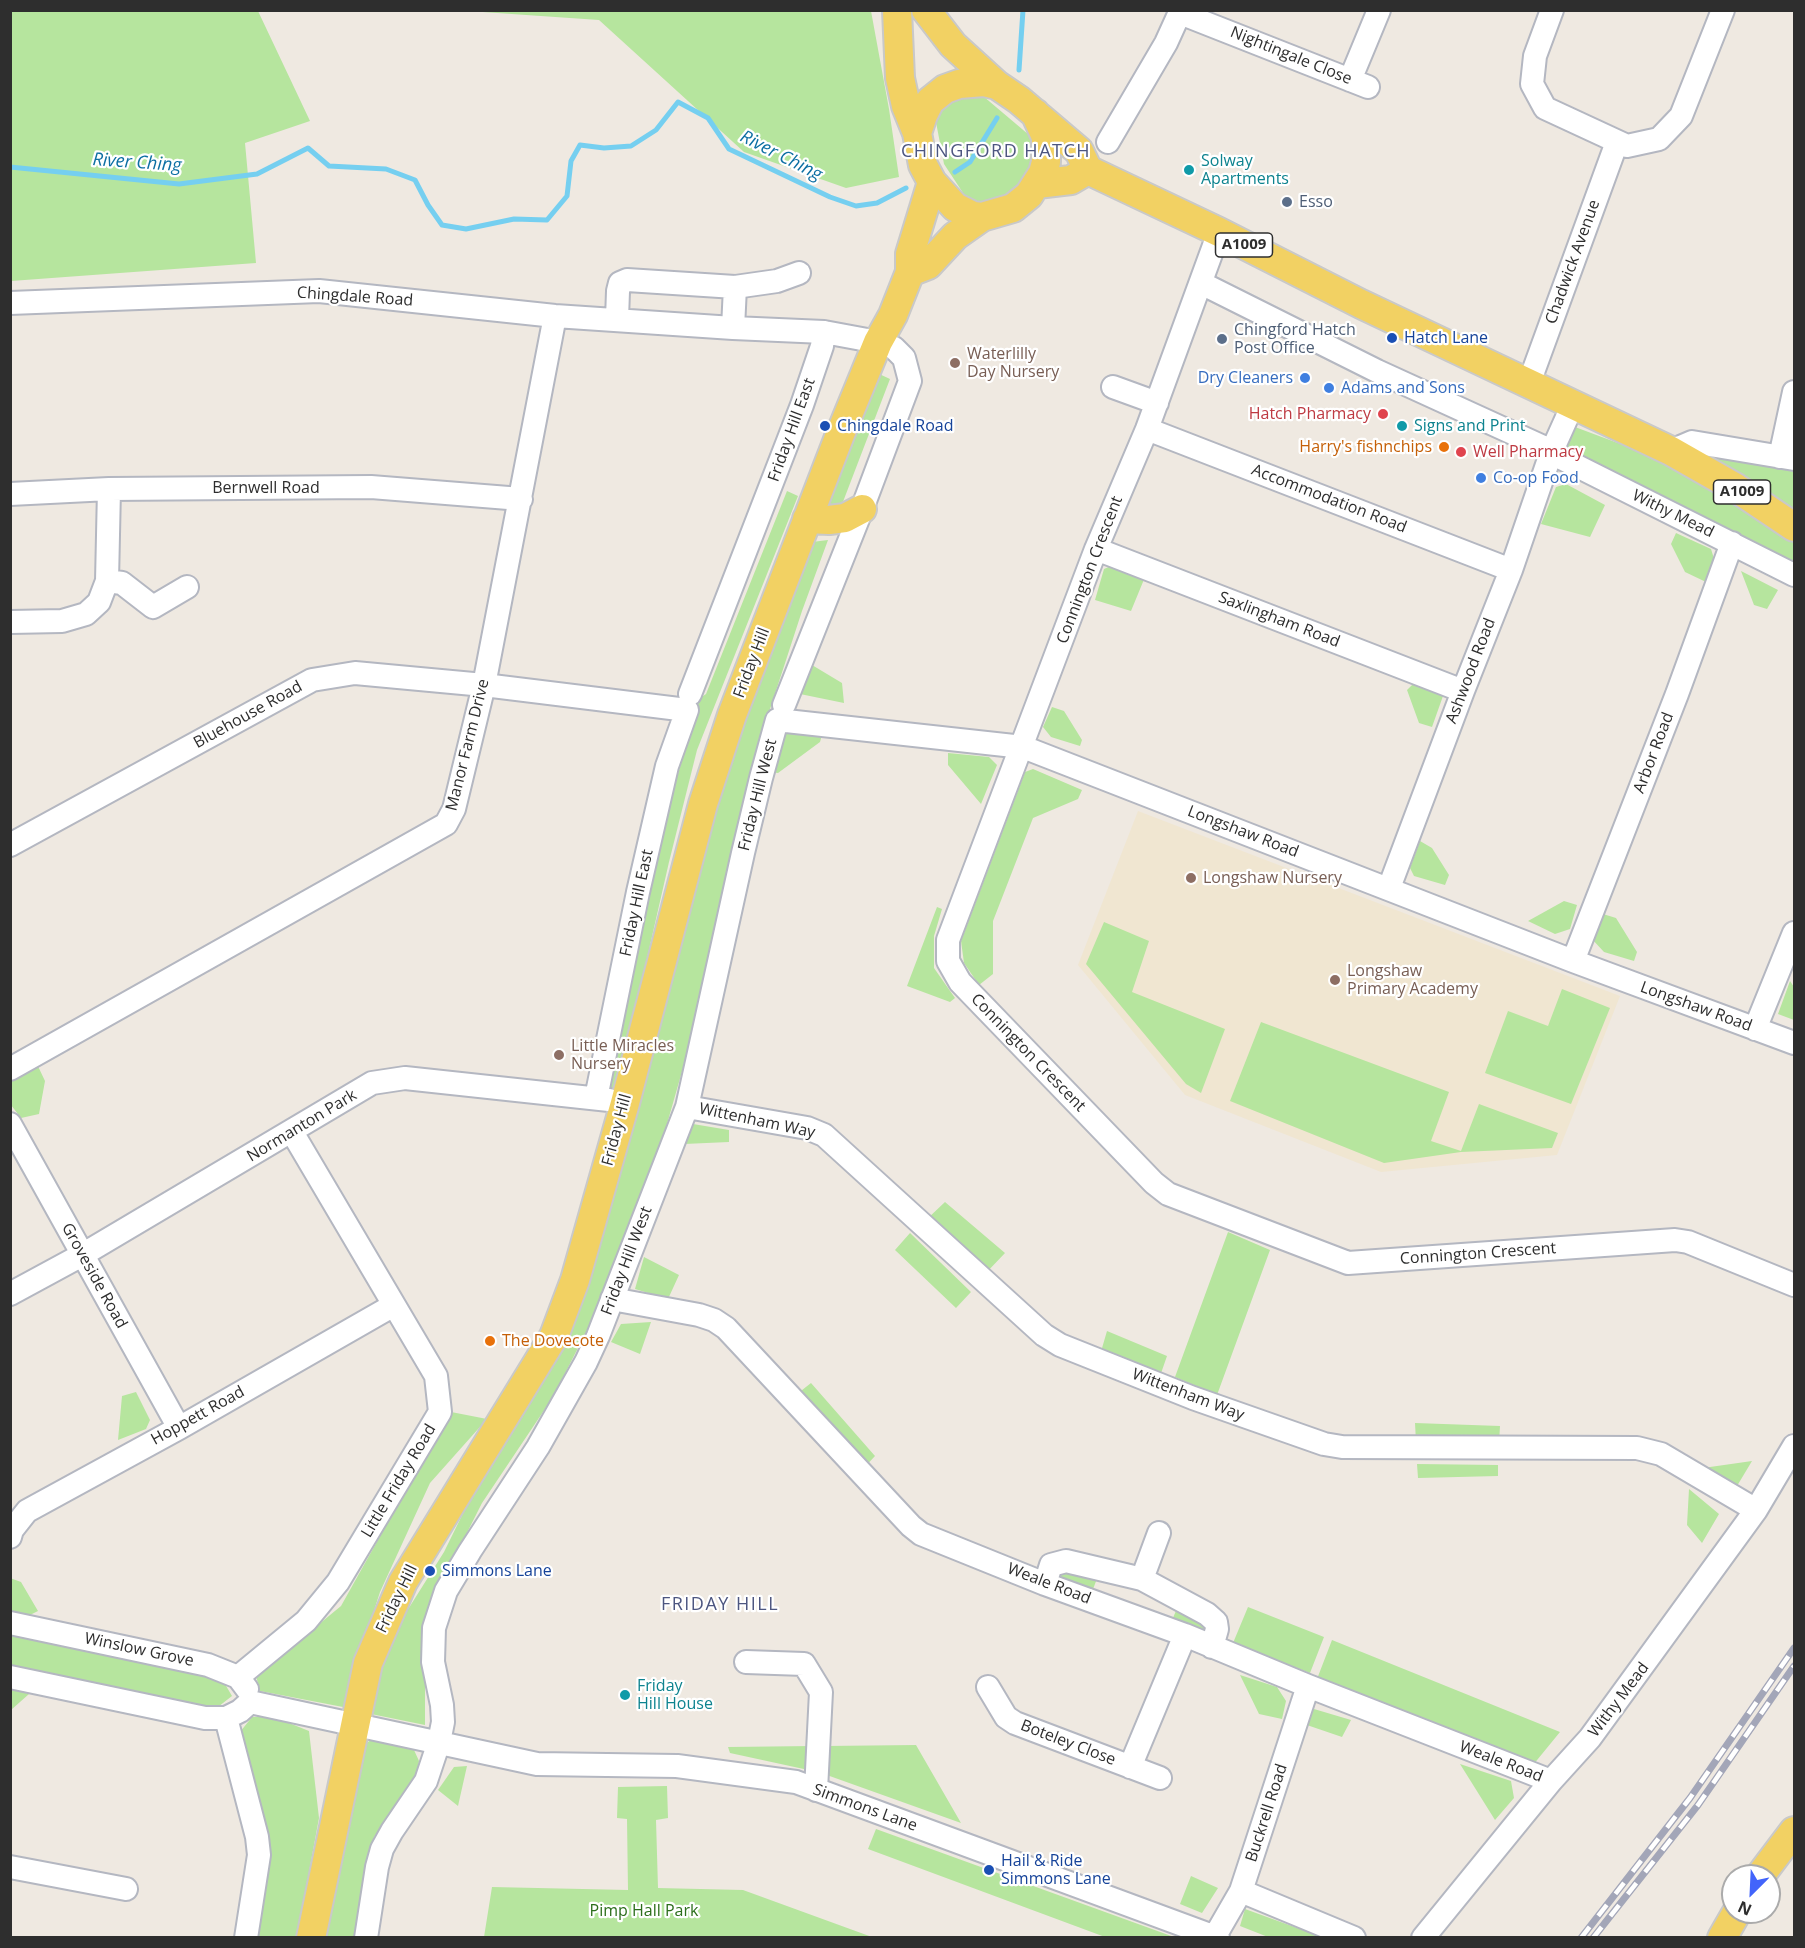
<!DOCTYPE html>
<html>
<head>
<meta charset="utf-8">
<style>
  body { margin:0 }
  #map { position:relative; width:1805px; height:1948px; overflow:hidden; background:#efe9e1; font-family:"Open Sans",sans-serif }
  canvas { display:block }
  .frame { position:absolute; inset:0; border:12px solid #2e2e2e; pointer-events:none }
  .north { position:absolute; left:1721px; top:1864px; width:60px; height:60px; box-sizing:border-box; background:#fff; border:2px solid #ababab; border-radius:50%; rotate:204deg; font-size:16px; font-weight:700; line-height:24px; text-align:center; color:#2e2e2e }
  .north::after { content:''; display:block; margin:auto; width:21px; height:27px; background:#4264fb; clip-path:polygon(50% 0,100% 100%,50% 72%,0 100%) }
</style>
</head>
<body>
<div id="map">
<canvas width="1805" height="1948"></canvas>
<div class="frame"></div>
<div class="north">N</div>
</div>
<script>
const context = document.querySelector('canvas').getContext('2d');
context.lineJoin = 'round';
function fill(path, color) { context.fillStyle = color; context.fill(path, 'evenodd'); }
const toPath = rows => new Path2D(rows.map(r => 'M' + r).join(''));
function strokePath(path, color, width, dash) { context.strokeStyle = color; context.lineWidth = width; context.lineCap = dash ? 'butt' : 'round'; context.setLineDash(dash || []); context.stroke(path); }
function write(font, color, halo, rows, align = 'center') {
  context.font = font + ' "Open Sans",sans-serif'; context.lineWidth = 4.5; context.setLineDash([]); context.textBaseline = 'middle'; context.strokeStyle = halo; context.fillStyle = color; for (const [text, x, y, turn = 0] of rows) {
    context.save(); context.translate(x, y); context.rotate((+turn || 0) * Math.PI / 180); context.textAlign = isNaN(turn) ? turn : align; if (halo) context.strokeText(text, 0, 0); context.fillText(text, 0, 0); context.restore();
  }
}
const education = toPath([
  [1138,811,1620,996,1557,1155,1381,1172,1185,1095,1078,965]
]);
const green = toPath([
  [11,10,258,11,310,121,245,143,256,263,11,281],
  [468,11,871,11,889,109,899,177,846,188,744,152,599,20],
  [983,96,1035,140,1036,158,1024,186,988,202,969,202,944,164,935,117,948,99],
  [875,372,890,379,841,507,815,509],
  [1575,427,1658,458,1764,518,1794,540,1794,564,1566,449],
  [1699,449,1794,472,1794,515,1695,453],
  [1566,484,1605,505,1590,537,1541,524,1556,487],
  [787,491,798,496,697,750,669,862,617,1090,607,1089,662,829,700,698,706,694],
  [1676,533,1711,549,1715,562,1706,582,1685,572,1671,544],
  [828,540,802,611,758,746,733,845,689,1047,665,1131,605,1295,553,1397,482,1503,425,1616,425,1725,371,1714,390,1638,444,1552,473,1493,574,1325,587,1289,692,876,804,543],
  [1111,566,1145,577,1131,611,1095,600,1104,569],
  [1741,571,1778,590,1767,609,1754,605],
  [807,662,842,683,844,703,800,694],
  [1413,684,1443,696,1432,727,1419,723,1407,690],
  [1052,707,1064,711,1082,740,1080,746,1051,737,1043,727],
  [786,732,822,735,820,742,778,773,770,772],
  [948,753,989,757,997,765,981,804,948,765],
  [1033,769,1082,790,1078,799,1033,818,993,921,993,974,979,985,964,963,961,941,1025,772],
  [1420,841,1432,848,1449,875,1445,885,1414,876,1410,868],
  [1564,901,1577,905,1570,929,1555,934,1528,921],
  [937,907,942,909,934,936,934,968,955,998,950,1002,907,986],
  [1603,914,1616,918,1637,952,1634,961,1604,952,1591,938],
  [1104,922,1149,941,1132,992,1225,1029,1201,1093,1186,1084,1086,964],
  [1790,981,1794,987,1794,1020,1778,1014],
  [1562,989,1610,1008,1571,1104,1485,1073,1508,1011,1548,1026],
  [1261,1022,1449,1092,1431,1141,1461,1151,1479,1104,1558,1133,1552,1148,1461,1152,1384,1163,1230,1101],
  [36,1062,45,1081,39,1114,21,1118,11,1105,11,1077],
  [693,1124,729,1130,729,1142,684,1144],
  [945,1202,1005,1253,985,1274,926,1220],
  [1228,1232,1270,1250,1217,1395,1175,1377],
  [910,1233,971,1292,956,1308,895,1250],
  [644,1257,679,1275,668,1299,635,1289],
  [651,1322,640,1354,611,1342,621,1324],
  [1107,1331,1167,1356,1159,1379,1100,1355],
  [811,1383,875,1456,862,1470,792,1398],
  [136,1392,150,1420,146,1429,118,1440,122,1396],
  [446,1411,487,1419,430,1483,380,1592,343,1707,260,1691,256,1676,341,1606,440,1429],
  [1415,1423,1500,1426,1499,1443,1416,1442],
  [1752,1461,1737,1486,1703,1468],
  [1417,1464,1498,1465,1498,1476,1418,1478],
  [1689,1489,1719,1514,1702,1543,1687,1525],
  [1058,1571,1098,1576,1090,1597,1051,1583],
  [10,1578,21,1582,38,1611,30,1615,11,1612],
  [1178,1606,1207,1626,1202,1638,1170,1625],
  [1248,1607,1324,1637,1310,1673,1233,1643],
  [11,1634,222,1679,232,1696,214,1710,11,1666],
  [1332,1640,1560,1732,1533,1765,1317,1679],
  [1240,1675,1277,1687,1286,1701,1282,1719,1259,1714],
  [11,1689,29,1694,11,1710,10,1710],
  [1314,1709,1351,1720,1342,1737,1301,1723],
  [252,1717,274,1717,309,1731,319,1818,297,1937,254,1937,240,1732],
  [371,1740,414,1750,419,1761,417,1777,374,1837,358,1937,320,1938,359,1748],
  [916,1745,961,1823,824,1774,825,1746],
  [813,1746,813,1771,730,1753,728,1747],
  [1460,1764,1511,1781,1514,1798,1495,1820],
  [467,1766,458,1806,438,1790,454,1767],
  [667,1786,668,1818,656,1820,658,1888,743,1890,872,1937,484,1937,492,1887,628,1890,627,1819,617,1818,618,1787],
  [876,1829,1174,1937,1105,1937,868,1849],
  [1191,1876,1218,1888,1202,1913,1180,1904],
  [1245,1909,1322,1937,1268,1937,1240,1926]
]);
const stream = toPath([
  [1019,70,1023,10],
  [10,167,179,184,257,174,308,148,329,166,386,169,415,180,428,205,442,225,466,229,514,219,547,220,567,196,571,161,580,145,604,148,631,146,656,130,678,102,708,118,729,149,830,197,856,206,877,203,906,188],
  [955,172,970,162,997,118]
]);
const minor = toPath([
  [1552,10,1535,56,1532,84,1545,108,1627,146,1659,139,1681,116,1723,10],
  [1180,13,1368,87],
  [1350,80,1379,10],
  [1108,142,1166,43,1181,10],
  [1219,232,1147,429,1096,549,948,940,948,961,960,982,1154,1183,1168,1194,1348,1263,1675,1240,1688,1242,1794,1285],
  [1201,283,1377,371,1552,451],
  [10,303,319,291,555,316,733,328,824,332,878,342,894,348,904,358,910,381,862,509,784,705],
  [617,319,618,291,620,283,627,280,735,287],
  [733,328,735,287,777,281,799,273],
  [1529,383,1617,142],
  [1113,387,1157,403],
  [1147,429,1511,570],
  [1671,451,1692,442,1794,459],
  [1551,453,1794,575],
  [1780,457,1794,392],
  [10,494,109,489,371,487,521,499],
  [1096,549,1463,691],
  [107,581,122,583,153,607,187,587],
  [10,622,62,621,86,614,99,602,107,581,109,489],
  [690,694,802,405,822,346,824,332],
  [10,845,312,680,355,673,484,685,687,710,667,766,638,892,596,1098],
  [1389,888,1463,691,1511,570,1551,453,1573,404],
  [1573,961,1677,694,1732,543],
  [1755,1029,1794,933],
  [10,1069,446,824,454,809,484,685,555,316],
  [687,1107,807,1128,824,1135,1044,1335,1060,1345,1193,1398,1324,1444,1342,1447,1637,1448,1661,1454,1756,1510],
  [10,1124,179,1428],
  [10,1294,82,1255,372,1083,405,1078,609,1100],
  [612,1299,699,1315,714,1320,726,1328,911,1526,921,1534,1045,1584,1185,1635,1308,1686,1551,1781],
  [10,1537,12,1530,27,1511,179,1428,394,1305],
  [1142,1579,1159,1533],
  [1045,1584,1051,1565,1066,1561,1142,1579,1207,1614,1216,1622,1217,1629,1212,1647],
  [10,1623,208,1665,238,1677,247,1689],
  [746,1662,804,1664,821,1692,816,1790],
  [10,1677,205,1718,226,1718,240,1711,250,1702],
  [238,1677,306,1621,338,1582,440,1412,436,1376,292,1132],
  [988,1687,1006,1717,1015,1723,1160,1778],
  [250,1702,537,1764,677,1766,796,1782,1218,1938],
  [226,1718,257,1837,259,1855,246,1938],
  [1130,1767,1185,1635],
  [10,1867,126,1889],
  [1241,1891,1354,1938],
  [1215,1936,1241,1891,1308,1686],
  [366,1938,377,1867,382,1849,392,1831,426,1781,439,1742,443,1722,442,1705,433,1662,434,1628,446,1591,470,1551,538,1447,586,1362,598,1336,687,1107,743,853,761,778,777,720,1023,747,1573,961,1794,1043],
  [1423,1938,1551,1781,1590,1738,1756,1510,1794,1446]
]);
const major = toPath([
  [897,10,900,78,906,106,917,133],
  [926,10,953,45,997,85],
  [1035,113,1046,137,1046,162,1043,173,1029,195,1013,208,982,217,973,216,955,207,932,182,923,165,917,133,923,115,930,101,945,89,959,84,984,82,997,85,1019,100,1079,151,1088,170,1219,232,1361,304,1671,451,1736,488,1794,527],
  [1037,184,1071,180,1088,170],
  [910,272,928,265,955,236,982,217],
  [807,519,829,520,845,518,862,509],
  [1760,1876,1794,1831],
  [311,1938,368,1663,403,1582,554,1336,575,1280,625,1103,703,804,732,715,841,432,878,342,893,315,910,272,910,254,932,182],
  [1722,1938,1737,1912]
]);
const rail = toPath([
  [1581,1938,1690,1798,1794,1648],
  [1593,1938,1698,1805,1794,1666]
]);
const markers = [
  [1189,170,6,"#0f9aa8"],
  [1287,202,6,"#5c6f8a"],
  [1392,338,6,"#1a4fb4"],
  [1222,339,6,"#5c6f8a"],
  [955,363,6,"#8d6e63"],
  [1305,378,6,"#3f7fe0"],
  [1329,388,6,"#3f7fe0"],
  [1383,414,6,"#e0444e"],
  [825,426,6,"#1a4fb4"],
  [1402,426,6,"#0f9aa8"],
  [1444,447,6,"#e8710a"],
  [1461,452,6,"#e0444e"],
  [1481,478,6,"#3f7fe0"],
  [1191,878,6,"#8d6e63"],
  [1335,980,6,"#8d6e63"],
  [559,1055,6,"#8d6e63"],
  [490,1341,6,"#e8710a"],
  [430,1571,6,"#1a4fb4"],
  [625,1695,6,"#0f9aa8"],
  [989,1870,6,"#1a4fb4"]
];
const shields = [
  [1244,245,57],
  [1742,492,57]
];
const shieldNames = [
  ["A1009",1244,245],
  ["A1009",1742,492]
];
const streetNames = [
  ["Nightingale Close",1291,56,22],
  ["Chadwick Avenue",1573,262,-70],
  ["Chingdale Road",355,297,4],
  ["Friday Hill East",792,430,-70],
  ["Bernwell Road",266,488],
  ["Accommodation Road",1329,499,21],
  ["Withy Mead",1673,514,26],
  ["Connington Crescent",1090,570,-69],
  ["Saxlingham Road",1279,620,21],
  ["Friday Hill",752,663,-69],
  ["Ashwood Road",1471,671,-69],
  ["Bluehouse Road",248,715,-29],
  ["Manor Farm Drive",468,745,-76],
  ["Arbor Road",1654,753,-69],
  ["Friday Hill West",758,795,-76],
  ["Longshaw Road",1243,832,21],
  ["Friday Hill East",637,903,-78],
  ["Longshaw Road",1696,1007,20],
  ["Connington Crescent",1028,1053,46],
  ["Wittenham Way",757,1121,12],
  ["Normanton Park",302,1126,-31],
  ["Friday Hill",617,1130,-75],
  ["Connington Crescent",1478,1254,-4],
  ["Friday Hill West",627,1261,-69],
  ["Groveside Road",94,1276,61],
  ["Wittenham Way",1188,1395,21],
  ["Hoppett Road",198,1416,-29],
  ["Little Friday Road",399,1481,-59],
  ["Weale Road",1049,1584,21],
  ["Friday Hill",397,1599,-64],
  ["Winslow Grove",139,1650,12],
  ["Withy Mead",1619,1700,-53],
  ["Boteley Close",1068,1743,21],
  ["Weale Road",1501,1762,21],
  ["Simmons Lane",865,1808,20],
  ["Buckrell Road",1267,1813,-72]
];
const cultureNames = [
  ["Solway",1201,161],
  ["Apartments",1201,179],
  ["Signs and Print",1414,426],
  ["Friday",637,1686],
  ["Hill House",637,1704]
];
const serviceNames = [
  ["Esso",1299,202],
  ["Chingford Hatch",1234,330],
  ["Post Office",1234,348]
];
const transitNames = [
  ["Hatch Lane",1404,338],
  ["Chingdale Road",837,426],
  ["Simmons Lane",442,1571],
  ["Hail & Ride",1001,1861],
  ["Simmons Lane",1001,1879]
];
const educationNames = [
  ["Waterlilly",967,354],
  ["Day Nursery",967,372],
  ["Longshaw Nursery",1203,878],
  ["Longshaw",1347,971],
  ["Primary Academy",1347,989],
  ["Little Miracles",571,1046],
  ["Nursery",571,1064]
];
const shopNames = [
  ["Dry Cleaners",1293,378,"right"],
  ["Adams and Sons",1341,388],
  ["Co-op Food",1493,478]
];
const healthNames = [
  ["Hatch Pharmacy",1371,414],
  ["Well Pharmacy",1473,452,"left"]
];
const foodNames = [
  ["Harry's fishnchips",1432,447],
  ["The Dovecote",502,1341,"left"]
];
const parkNames = [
  ["Pimp Hall Park",644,1911]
];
const neighbourhoodNames = [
  ["CHINGFORD HATCH",996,152],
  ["FRIDAY HILL",720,1605]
];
const waterNames = [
  ["River Ching",781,156,27],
  ["River Ching",137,163,4]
];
fill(education, '#f0e6d1');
fill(green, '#b6e59e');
strokePath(stream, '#75cff0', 5);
strokePath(minor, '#b4b7c1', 26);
strokePath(major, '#c9c9c9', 32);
strokePath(minor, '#fff', 22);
strokePath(major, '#f2d163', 28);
strokePath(rail, '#a3a6b8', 7);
strokePath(rail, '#fff', 4.5, [14]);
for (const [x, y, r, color] of markers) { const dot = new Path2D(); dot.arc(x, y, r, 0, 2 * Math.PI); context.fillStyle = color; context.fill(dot); strokePath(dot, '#fff', 2); }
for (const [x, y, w] of shields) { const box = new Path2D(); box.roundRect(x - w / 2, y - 12, w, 24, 4.5); context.fillStyle = '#fff'; context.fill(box); strokePath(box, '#2e2e2e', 1.5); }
write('bold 15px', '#2e2e2e', null, shieldNames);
write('16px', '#2e2e2e', '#fff', streetNames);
write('16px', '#0d838f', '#fff', cultureNames, 'left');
write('16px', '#4e5e75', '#fff', serviceNames, 'left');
write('16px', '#164399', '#fff', transitNames, 'left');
write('16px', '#785e54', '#fff', educationNames, 'left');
write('16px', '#366cbe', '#fff', shopNames, 'left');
write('16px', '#be3a42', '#fff', healthNames, 'right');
write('16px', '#c56008', '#fff', foodNames, 'right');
write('16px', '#2c6e1b', '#fff', parkNames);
context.letterSpacing = '1.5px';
write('18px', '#4d5680', '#fff', neighbourhoodNames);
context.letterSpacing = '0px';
write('italic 18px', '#0d6fa3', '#fff', waterNames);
</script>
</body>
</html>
